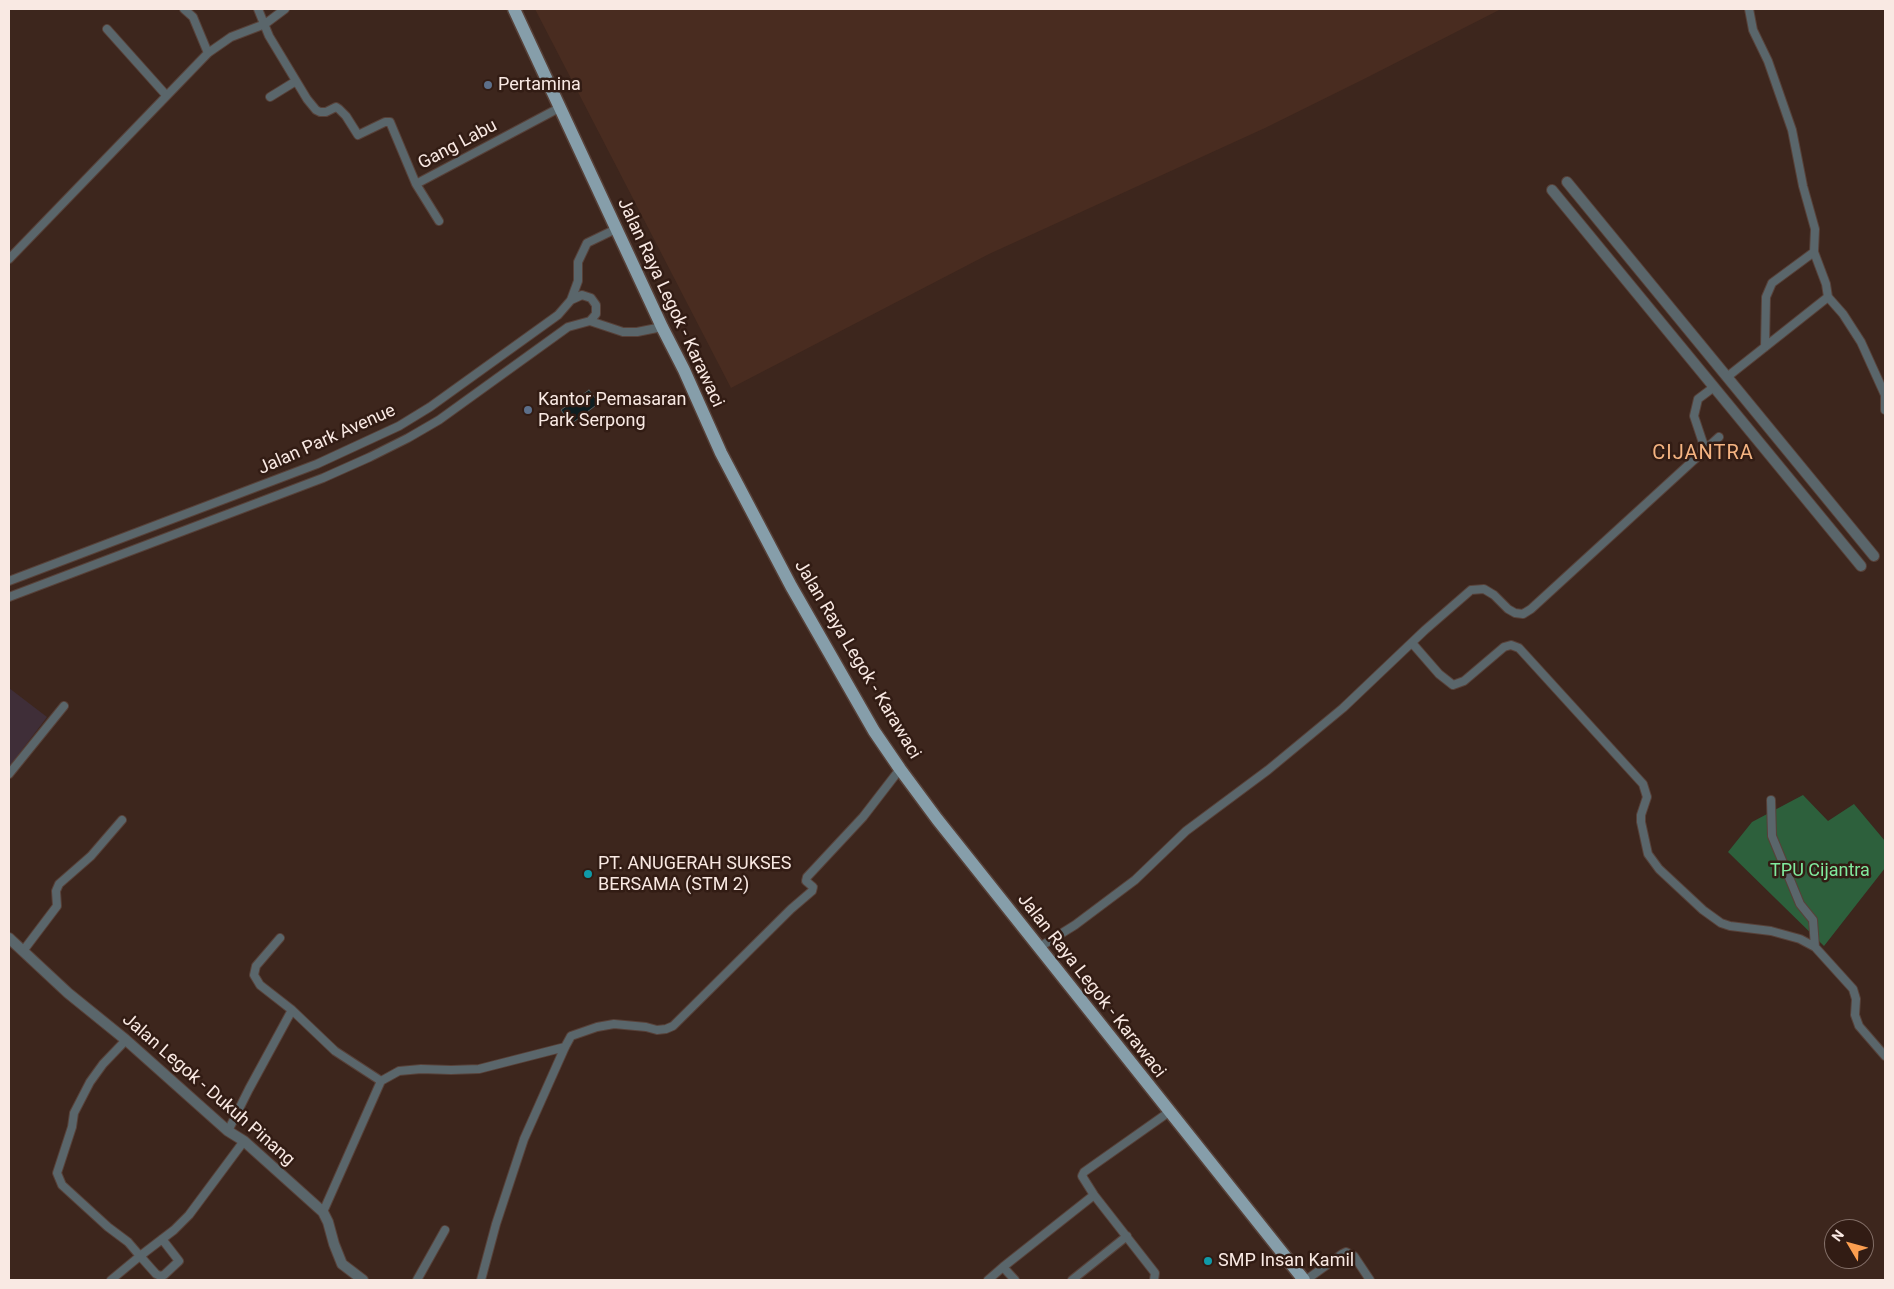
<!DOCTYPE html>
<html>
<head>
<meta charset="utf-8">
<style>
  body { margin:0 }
  #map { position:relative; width:1894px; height:1289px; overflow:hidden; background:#3d261d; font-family:Roboto,sans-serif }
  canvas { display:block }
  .frame { position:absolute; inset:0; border:10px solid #f9e9e3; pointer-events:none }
  .north { position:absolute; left:1824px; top:1219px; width:50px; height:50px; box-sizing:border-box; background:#321c14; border:1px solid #826e67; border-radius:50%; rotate:307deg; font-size:14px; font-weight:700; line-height:20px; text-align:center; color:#f9e9e3 }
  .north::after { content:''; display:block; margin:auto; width:18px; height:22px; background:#fb9e50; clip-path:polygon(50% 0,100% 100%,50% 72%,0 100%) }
</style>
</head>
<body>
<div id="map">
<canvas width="1894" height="1289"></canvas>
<div class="frame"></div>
<div class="north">N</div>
</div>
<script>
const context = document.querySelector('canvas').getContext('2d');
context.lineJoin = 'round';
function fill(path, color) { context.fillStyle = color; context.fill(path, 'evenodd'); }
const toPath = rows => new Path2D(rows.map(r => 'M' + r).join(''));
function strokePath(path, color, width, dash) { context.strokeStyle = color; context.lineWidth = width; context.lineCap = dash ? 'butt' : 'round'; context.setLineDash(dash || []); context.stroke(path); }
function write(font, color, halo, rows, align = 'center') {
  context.font = font + ' Roboto,sans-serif'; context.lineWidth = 5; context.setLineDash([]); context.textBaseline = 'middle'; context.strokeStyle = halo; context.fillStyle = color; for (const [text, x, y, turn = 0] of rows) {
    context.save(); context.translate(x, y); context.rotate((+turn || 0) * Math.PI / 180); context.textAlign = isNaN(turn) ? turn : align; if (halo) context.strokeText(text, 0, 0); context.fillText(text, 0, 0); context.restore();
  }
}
const built = toPath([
  [535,9,1501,9,1366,78,1265,128,989,254,731,388]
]);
const education = toPath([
  [9,688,47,717,9,767]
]);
const green = toPath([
  [1803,795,1828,821,1854,804,1885,841,1885,868,1824,946,1728,852,1752,822]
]);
const water = toPath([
  [589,390,599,403,571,424,561,410,589,390]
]);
const minor = toPath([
  [184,9,193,17,208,53],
  [258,9,269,36,307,99,316,110,320,112,326,112,336,107,339,109,346,116,358,135,385,122,390,122,416,184,559,108],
  [1749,9,1753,30,1768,61,1792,130,1803,186,1815,229,1814,252,1826,284,1828,297,1843,314,1861,342,1885,395,1885,410],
  [107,29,166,95],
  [270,97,296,81],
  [416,184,439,221],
  [9,259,208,53,231,37,265,24,285,9],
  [571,300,582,295,591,298,596,305,596,314,590,321],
  [1765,347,1766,297,1772,283,1814,252],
  [1727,377,1828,297],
  [1701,454,1703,443,1694,416,1698,399,1714,387],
  [9,581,317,464,399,426,430,407,558,315,571,300,578,281,578,262,587,243,616,229],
  [9,597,323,478,370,457,408,438,439,420,568,327,590,321,623,332,637,332,662,327],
  [1412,643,1439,674,1453,685,1464,681,1504,647,1511,645,1519,648,1643,784,1647,797,1641,815,1641,822,1648,854,1659,869,1703,910,1721,923,1730,926,1771,931,1800,939,1815,947,1853,989,1856,999,1855,1015,1859,1026,1885,1056],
  [9,774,64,706],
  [1771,800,1772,836,1800,904,1813,920,1815,947],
  [280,938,256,966,254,975,260,985,292,1010],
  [1038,948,1075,925,1135,880,1186,831,1268,770,1343,708,1425,630,1471,590,1484,589,1494,595,1508,609,1515,613,1523,614,1531,609,1719,437],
  [23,951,57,906,56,891,59,884,91,856,122,820],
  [126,1040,103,1064,90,1082,74,1113,72,1127,57,1173,62,1185,108,1227,128,1242,140,1256,174,1230,189,1215,244,1141],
  [381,1081,399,1071,421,1069,451,1070,479,1069,565,1047],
  [228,1131,249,1089,292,1010,335,1051,381,1081,323,1212],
  [1003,1267,1015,1280],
  [111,1280,140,1256,156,1274,160,1276,164,1275,179,1261,162,1239],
  [417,1280,445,1230],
  [481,1280,496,1224,524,1139,565,1047,571,1036,597,1027,614,1024,646,1027,657,1030,666,1029,673,1026,791,909,812,891,813,887,806,881,807,877,863,817,900,769],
  [988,1280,1003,1267,1094,1195],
  [1072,1280,1127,1236],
  [1154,1280,1155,1273,1094,1195,1082,1176,1084,1172,1169,1112],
  [1306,1280,1342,1254,1346,1252,1354,1256,1370,1280]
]);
const tertiary = toPath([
  [1567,182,1874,556],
  [1552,190,1861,566],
  [9,938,68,993,126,1040,228,1131,244,1141,323,1212,328,1222,334,1244,342,1264,363,1280]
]);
const primary = toPath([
  [514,9,662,327,684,370,721,453,791,586,874,731,900,769,937,819,1304,1280]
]);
const markers = [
  [488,85,5,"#5c6f8a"],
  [528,410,5,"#5c6f8a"],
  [588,874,5,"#0f9aa8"],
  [1208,1261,5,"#0f9aa8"]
];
const poiNames = [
  ["Pertamina",498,85],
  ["Kantor Pemasaran",538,400],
  ["Park Serpong",538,421],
  ["PT. ANUGERAH SUKSES",598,864],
  ["BERSAMA (STM 2)",598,885],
  ["SMP Insan Kamil",1218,1261]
];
const streetNames = [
  ["Gang Labu",458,145,-28],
  ["Jalan Raya Legok - Karawaci",670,303,65],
  ["Jalan Park Avenue",327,440,-24],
  ["Jalan Raya Legok - Karawaci",857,660,59],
  ["Jalan Raya Legok - Karawaci",1091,986,52],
  ["Jalan Legok - Dukuh Pinang",208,1090,41]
];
const parkNames = [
  ["TPU Cijantra",1820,871]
];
const quarterNames = [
  ["CIJANTRA",1703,454]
];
fill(built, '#492c20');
fill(education, '#3f2e38');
fill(green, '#2d603c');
fill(water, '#0e1e21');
strokePath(water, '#545b5b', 1);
strokePath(minor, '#574139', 10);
strokePath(tertiary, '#574139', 12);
strokePath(primary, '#574139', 15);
strokePath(minor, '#5a666b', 8);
strokePath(tertiary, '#5a666b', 10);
strokePath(primary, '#869eaa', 12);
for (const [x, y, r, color] of markers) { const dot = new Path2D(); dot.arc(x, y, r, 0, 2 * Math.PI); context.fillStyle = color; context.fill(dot); strokePath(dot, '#321c14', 2); }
write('18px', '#f9e9e3', '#321c14', poiNames, 'left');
write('18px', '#f9e9e3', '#321c14', streetNames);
write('18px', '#80e99d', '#321c14', parkNames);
context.letterSpacing = '1px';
write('20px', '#f5b482', '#321c14', quarterNames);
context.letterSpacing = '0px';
</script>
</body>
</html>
